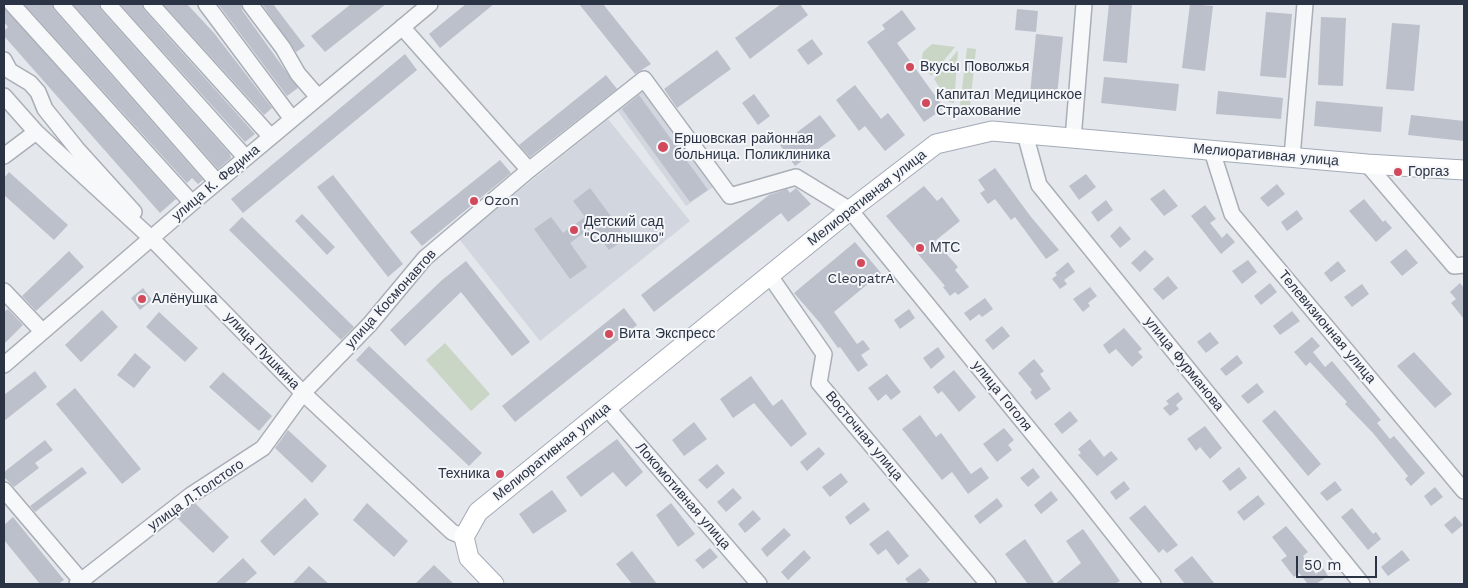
<!DOCTYPE html>
<html>
<head>
<meta charset="utf-8">
<style>
  body { margin:0 }
  #map { position:relative; width:1468px; height:588px; overflow:hidden; background:#e4e7ec; font-family:"Work Sans",sans-serif }
  canvas { display:block }
  .frame { position:absolute; inset:0; border:5px solid #2b3445; pointer-events:none }
  .scale { position:absolute; left:1296px; top:556px; width:81px; height:22px; box-sizing:border-box; border:2px solid #2b3445; border-top:0; padding-left:6px; font-size:15px; line-height:18px; white-space:nowrap; color:#2b3445; -webkit-text-stroke:4px #f4f6f9; paint-order:stroke }
</style>
</head>
<body>
<div id="map">
<canvas width="1468" height="588"></canvas>
<div class="frame"></div>
<div class="scale">50 m</div>
</div>
<script>
const context = document.querySelector('canvas').getContext('2d');
context.lineJoin = 'round';
function fill(path, color) { context.fillStyle = color; context.fill(path, 'evenodd'); }
const toPath = rows => new Path2D(rows.map(r => 'M' + r).join(''));
function strokePath(path, color, width, dash) { context.strokeStyle = color; context.lineWidth = width; context.lineCap = dash ? 'butt' : 'round'; context.setLineDash(dash || []); context.stroke(path); }
function write(font, color, halo, rows, align = 'center') {
  context.font = font + ' "Work Sans",sans-serif'; context.lineWidth = 4; context.setLineDash([]); context.textBaseline = 'middle'; context.strokeStyle = halo; context.fillStyle = color; for (const [text, x, y, turn = 0] of rows) {
    context.save(); context.translate(x, y); context.rotate((+turn || 0) * Math.PI / 180); context.textAlign = isNaN(turn) ? turn : align; if (halo) context.strokeText(text, 0, 0); context.fillText(text, 0, 0); context.restore();
  }
}
const built = toPath([
  [641,87,713,187,686,206,614,106],
  [608,119,690,221,540,341,459,239]
]);
const green = toPath([
  [932,44,955,47,931,76,921,63,923,52],
  [967,48,976,49,970,106,960,105],
  [958,50,954,103,949,102,934,79],
  [445,343,490,394,471,411,426,360]
]);
const building = toPath([
  [24,4,52,4,54,10,203,180,198,184,192,178,187,183],
  [73,4,99,4,101,10,230,154,231,158,218,169],
  [120,4,142,4,144,10,255,134,245,142],
  [163,4,187,4,214,33,272,108,264,115],
  [218,4,241,4,242,10,298,88,287,96],
  [262,4,273,4,305,46,296,52],
  [351,4,386,4,325,52,311,36],
  [466,4,494,4,440,48,429,34],
  [579,4,603,4,651,64,635,74],
  [781,4,800,4,808,15,750,59,735,38],
  [1109,4,1132,4,1127,63,1103,61],
  [1190,4,1213,6,1205,71,1182,68],
  [4,8,176,199,160,213,4,36,4,31,8,27,4,22],
  [1017,9,1038,11,1036,32,1015,30],
  [902,10,916,29,897,43,944,108,924,122,867,42,885,29,882,25],
  [1266,12,1292,14,1286,78,1260,76],
  [1321,17,1346,18,1343,86,1318,85],
  [1392,23,1420,25,1414,91,1386,89],
  [1036,34,1063,37,1057,96,1030,94],
  [812,39,823,54,808,65,797,50],
  [717,50,731,69,677,108,664,89],
  [405,54,417,70,243,213,231,199],
  [606,75,617,89,530,157,519,145],
  [1104,77,1179,84,1176,111,1101,103],
  [855,85,881,119,888,113,905,135,885,151,865,126,859,131,836,100],
  [1218,91,1283,98,1281,119,1216,114],
  [754,94,770,116,758,125,742,103],
  [639,95,708,190,690,202,622,109],
  [1316,101,1383,107,1381,132,1314,126],
  [820,115,836,136,795,166,780,145],
  [1411,115,1464,121,1464,141,1408,135],
  [500,160,511,173,422,246,410,232],
  [995,168,1031,217,1059,250,1046,259,1015,217,1011,220,995,199,988,204,980,193,985,190,978,180],
  [9,172,68,225,54,240,4,195,4,178],
  [1086,174,1096,187,1079,200,1069,186],
  [333,175,403,264,388,277,317,187],
  [1277,184,1285,194,1268,207,1260,198],
  [924,186,937,201,942,197,960,221,935,241,958,267,955,270,969,287,958,295,955,292,950,296,943,287,945,286,886,216],
  [590,188,627,238,609,250,592,227,570,243,587,267,570,279,534,229,551,217,563,233,585,217,573,201],
  [796,188,811,204,788,222,781,213,654,312,641,295,769,195,787,189,790,193],
  [1164,189,1178,206,1164,216,1150,199],
  [1364,199,1383,222,1385,220,1392,228,1376,242,1349,211],
  [1106,200,1113,210,1098,222,1091,212],
  [1205,205,1216,219,1210,223,1222,238,1227,233,1235,242,1221,254,1191,216],
  [1297,210,1303,219,1287,231,1281,222],
  [302,214,335,247,327,255,295,221],
  [242,217,354,327,341,340,229,230],
  [1120,226,1131,239,1120,248,1110,236],
  [855,242,881,273,834,312,857,344,863,340,870,349,861,355,868,365,858,372,840,347,838,348,820,323,794,293],
  [1406,249,1418,263,1402,276,1390,262],
  [1145,250,1154,259,1140,272,1131,263],
  [69,251,84,267,36,311,22,296],
  [1248,260,1257,272,1242,284,1232,271],
  [466,261,530,342,512,356,461,292,405,346,390,330,442,280],
  [1338,261,1346,271,1331,282,1324,273],
  [1068,262,1075,272,1064,280,1067,284,1060,289,1052,279,1057,275,1055,273],
  [1168,276,1178,288,1163,300,1153,289],
  [1270,283,1277,292,1261,305,1254,296],
  [1460,283,1464,288,1464,319,1451,303,1456,299,1450,292],
  [1362,284,1369,294,1352,307,1344,297],
  [1090,287,1097,296,1088,303,1090,306,1083,312,1073,299],
  [143,288,152,300,140,310,131,298],
  [985,298,993,309,982,317,979,314,970,321,964,313],
  [624,308,637,325,515,422,502,406],
  [8,309,23,325,4,344,4,312],
  [909,309,915,318,900,329,894,320],
  [102,310,118,327,81,362,65,345],
  [1292,311,1300,321,1280,335,1273,326],
  [159,312,198,348,185,362,146,327],
  [1002,326,1010,336,993,350,985,340],
  [1124,328,1142,349,1138,352,1143,357,1132,367,1116,349,1109,354,1103,345],
  [1210,332,1219,343,1206,353,1197,342],
  [1312,337,1320,346,1313,352,1325,367,1332,361,1381,420,1377,423,1390,439,1394,436,1425,473,1411,486,1405,479,1408,476,1373,433,1345,404,1347,402,1310,362,1306,366,1294,352],
  [369,346,482,453,469,466,356,360],
  [938,347,945,357,931,369,923,358],
  [1414,352,1452,394,1435,408,1397,366],
  [135,353,151,367,134,388,117,375],
  [1237,355,1243,363,1226,376,1220,369],
  [1034,359,1044,371,1040,374,1051,389,1036,400,1030,392,1032,390,1018,373],
  [954,370,976,397,959,412,942,391,938,394,933,387],
  [35,371,47,387,4,421,4,395],
  [223,372,272,416,259,431,209,387],
  [887,374,901,392,891,400,886,394,878,401,868,388],
  [751,376,773,406,782,399,807,434,791,447,754,403,733,418,720,399],
  [1257,383,1264,392,1248,404,1241,396],
  [75,388,141,469,122,484,56,404],
  [1178,392,1183,399,1176,405,1179,409,1170,416,1163,408,1169,404,1166,401],
  [1275,410,1321,464,1308,476,1262,421],
  [1070,411,1078,421,1062,434,1054,424],
  [920,415,936,437,941,433,971,474,981,467,989,478,968,494,952,472,942,480,902,429],
  [694,422,707,439,684,456,672,440],
  [1205,426,1222,448,1210,459,1200,447,1196,451,1187,439],
  [1004,428,1014,440,1008,445,1012,450,997,462,983,444],
  [288,430,327,466,312,483,275,448],
  [617,439,643,472,626,487,613,472,581,497,566,477],
  [1090,439,1104,457,1111,451,1118,459,1097,476,1078,455,1081,453,1078,449],
  [45,440,53,450,35,463,39,468,14,487,4,477,4,472],
  [819,447,825,454,807,471,800,462],
  [717,464,725,473,707,489,698,480],
  [82,467,87,473,35,512,30,506],
  [1239,467,1247,478,1230,491,1222,481],
  [1033,468,1040,477,1028,487,1020,478],
  [841,473,848,482,830,497,822,487],
  [1124,481,1130,489,1116,500,1110,492],
  [1335,481,1342,490,1327,501,1320,493],
  [1435,487,1443,497,1431,506,1424,496],
  [733,488,742,498,726,512,717,502],
  [552,490,567,511,533,534,519,514],
  [1051,491,1058,500,1041,514,1034,505],
  [1258,495,1265,504,1244,521,1237,512],
  [305,498,319,514,274,556,260,541],
  [997,498,1003,506,980,524,974,516],
  [864,502,870,510,850,525,845,517],
  [195,503,229,537,213,553,177,518],
  [367,503,408,541,394,557,353,520],
  [671,503,695,534,678,547,656,515],
  [1145,505,1178,545,1167,553,1163,549,1159,553,1129,518],
  [1352,508,1373,534,1376,532,1381,539,1368,550,1341,517],
  [753,510,761,519,745,533,738,524],
  [1455,516,1463,525,1452,534,1444,525],
  [13,517,64,580,58,584,40,584,4,540,4,525],
  [1286,526,1308,552,1303,556,1316,574,1323,568,1328,576,1316,584,1308,584,1299,573,1294,577,1281,560,1287,556,1272,537],
  [784,528,791,535,767,557,761,549],
  [1083,529,1120,581,1115,584,1028,584,1005,554,1025,539,1055,584,1081,563,1066,541],
  [888,530,909,556,898,565,886,549,878,555,869,544],
  [710,548,718,557,703,569,695,560],
  [804,550,811,558,788,580,781,572],
  [1402,550,1410,560,1388,576,1381,567],
  [632,551,657,584,632,584,616,564],
  [1192,556,1215,584,1185,584,1174,570],
  [243,558,257,573,244,584,215,584],
  [434,565,454,584,415,584],
  [309,566,329,584,292,584],
  [920,568,930,580,925,584,909,584,905,579]
]);
const minor = toPath([
  [12,4,192,203],
  [61,4,217,182],
  [108,4,246,158],
  [151,4,271,137],
  [206,4,292,119],
  [250,4,283,48,298,74,318,97],
  [402,27,529,170],
  [4,60,10,71,30,83,38,92,45,109,77,149,134,212],
  [4,96,36,132,151,238,303,393,452,532,464,537],
  [1025,134,1039,185,1362,584],
  [1073,139,1084,4],
  [1212,151,1232,214,1464,491],
  [4,156,36,132],
  [1292,157,1305,4],
  [1367,164,1454,266,1464,265],
  [770,276,824,354,819,383,988,584],
  [4,291,42,331],
  [4,365,192,203,430,4],
  [607,408,759,584],
  [4,490,84,584],
  [77,584,191,495,263,448,303,393,370,324,425,258,529,170,644,79,730,196,796,177,850,210,1078,489,1153,584]
]);
const major = toPath([
  [494,584,469,558,464,537,478,512,850,210,936,144,992,131,1367,164,1464,170]
]);
const markers = [
  [910,67,5,"#d1495b"],
  [926,103,5,"#d1495b"],
  [663,147,6,"#d1495b"],
  [1398,172,5,"#d1495b"],
  [474,201,5,"#d1495b"],
  [574,230,5,"#d1495b"],
  [920,248,5,"#d1495b"],
  [861,263,5,"#d1495b"],
  [142,299,5,"#d1495b"],
  [609,334,5,"#d1495b"],
  [500,474,5,"#d1495b"]
];
const poiNames = [
  ["Вкусы Поволжья",920,67],
  ["Капитал Медицинское",936,95],
  ["Страхование",936,111],
  ["Ершовская районная",674,139],
  ["больница. Поликлиника",674,155],
  ["Горгаз",1408,172],
  ["Ozon",484,201],
  ["Детский сад",584,222],
  ["\"Солнышко\"",584,238],
  ["МТС",930,248],
  ["CleopatrA",861,279,"center"],
  ["Алёнушка",152,299],
  ["Вита Экспресс",619,334],
  ["Техника",490,474,"right"]
];
const streetNames = [
  ["Мелиоративная улица",1266,155,5],
  ["улица К. Федина",216,183,-40],
  ["Мелиоративная улица",867,198,-38],
  ["улица Космонавтов",391,299,-48],
  ["Телевизионная улица",1327,327,50],
  ["улица Пушкина",262,351,46],
  ["улица Фурманова",1184,364,51],
  ["улица Гоголя",1002,396,51],
  ["Восточная улица",864,436,50],
  ["Мелиоративная улица",552,452,-39],
  ["улица Л.Толстого",196,495,-35],
  ["Локомотивная улица",683,496,49]
];
fill(built, '#d2d6de');
fill(green, '#c9d6c5');
fill(building, '#bbc0ca');
strokePath(minor, '#a9aeb7', 18);
strokePath(major, '#a3abb8', 21);
strokePath(minor, '#f7f8fa', 15);
strokePath(major, '#fff', 19);
for (const [x, y, r, color] of markers) { const dot = new Path2D(); dot.arc(x, y, r, 0, 2 * Math.PI); context.fillStyle = color; context.fill(dot); strokePath(dot, '#f4f6f9', 2); }
write('14px', '#2b3445', '#f4f6f9', poiNames, 'left');
write('14px', '#2b3445', '#f4f6f9', streetNames);
</script>
</body>
</html>
